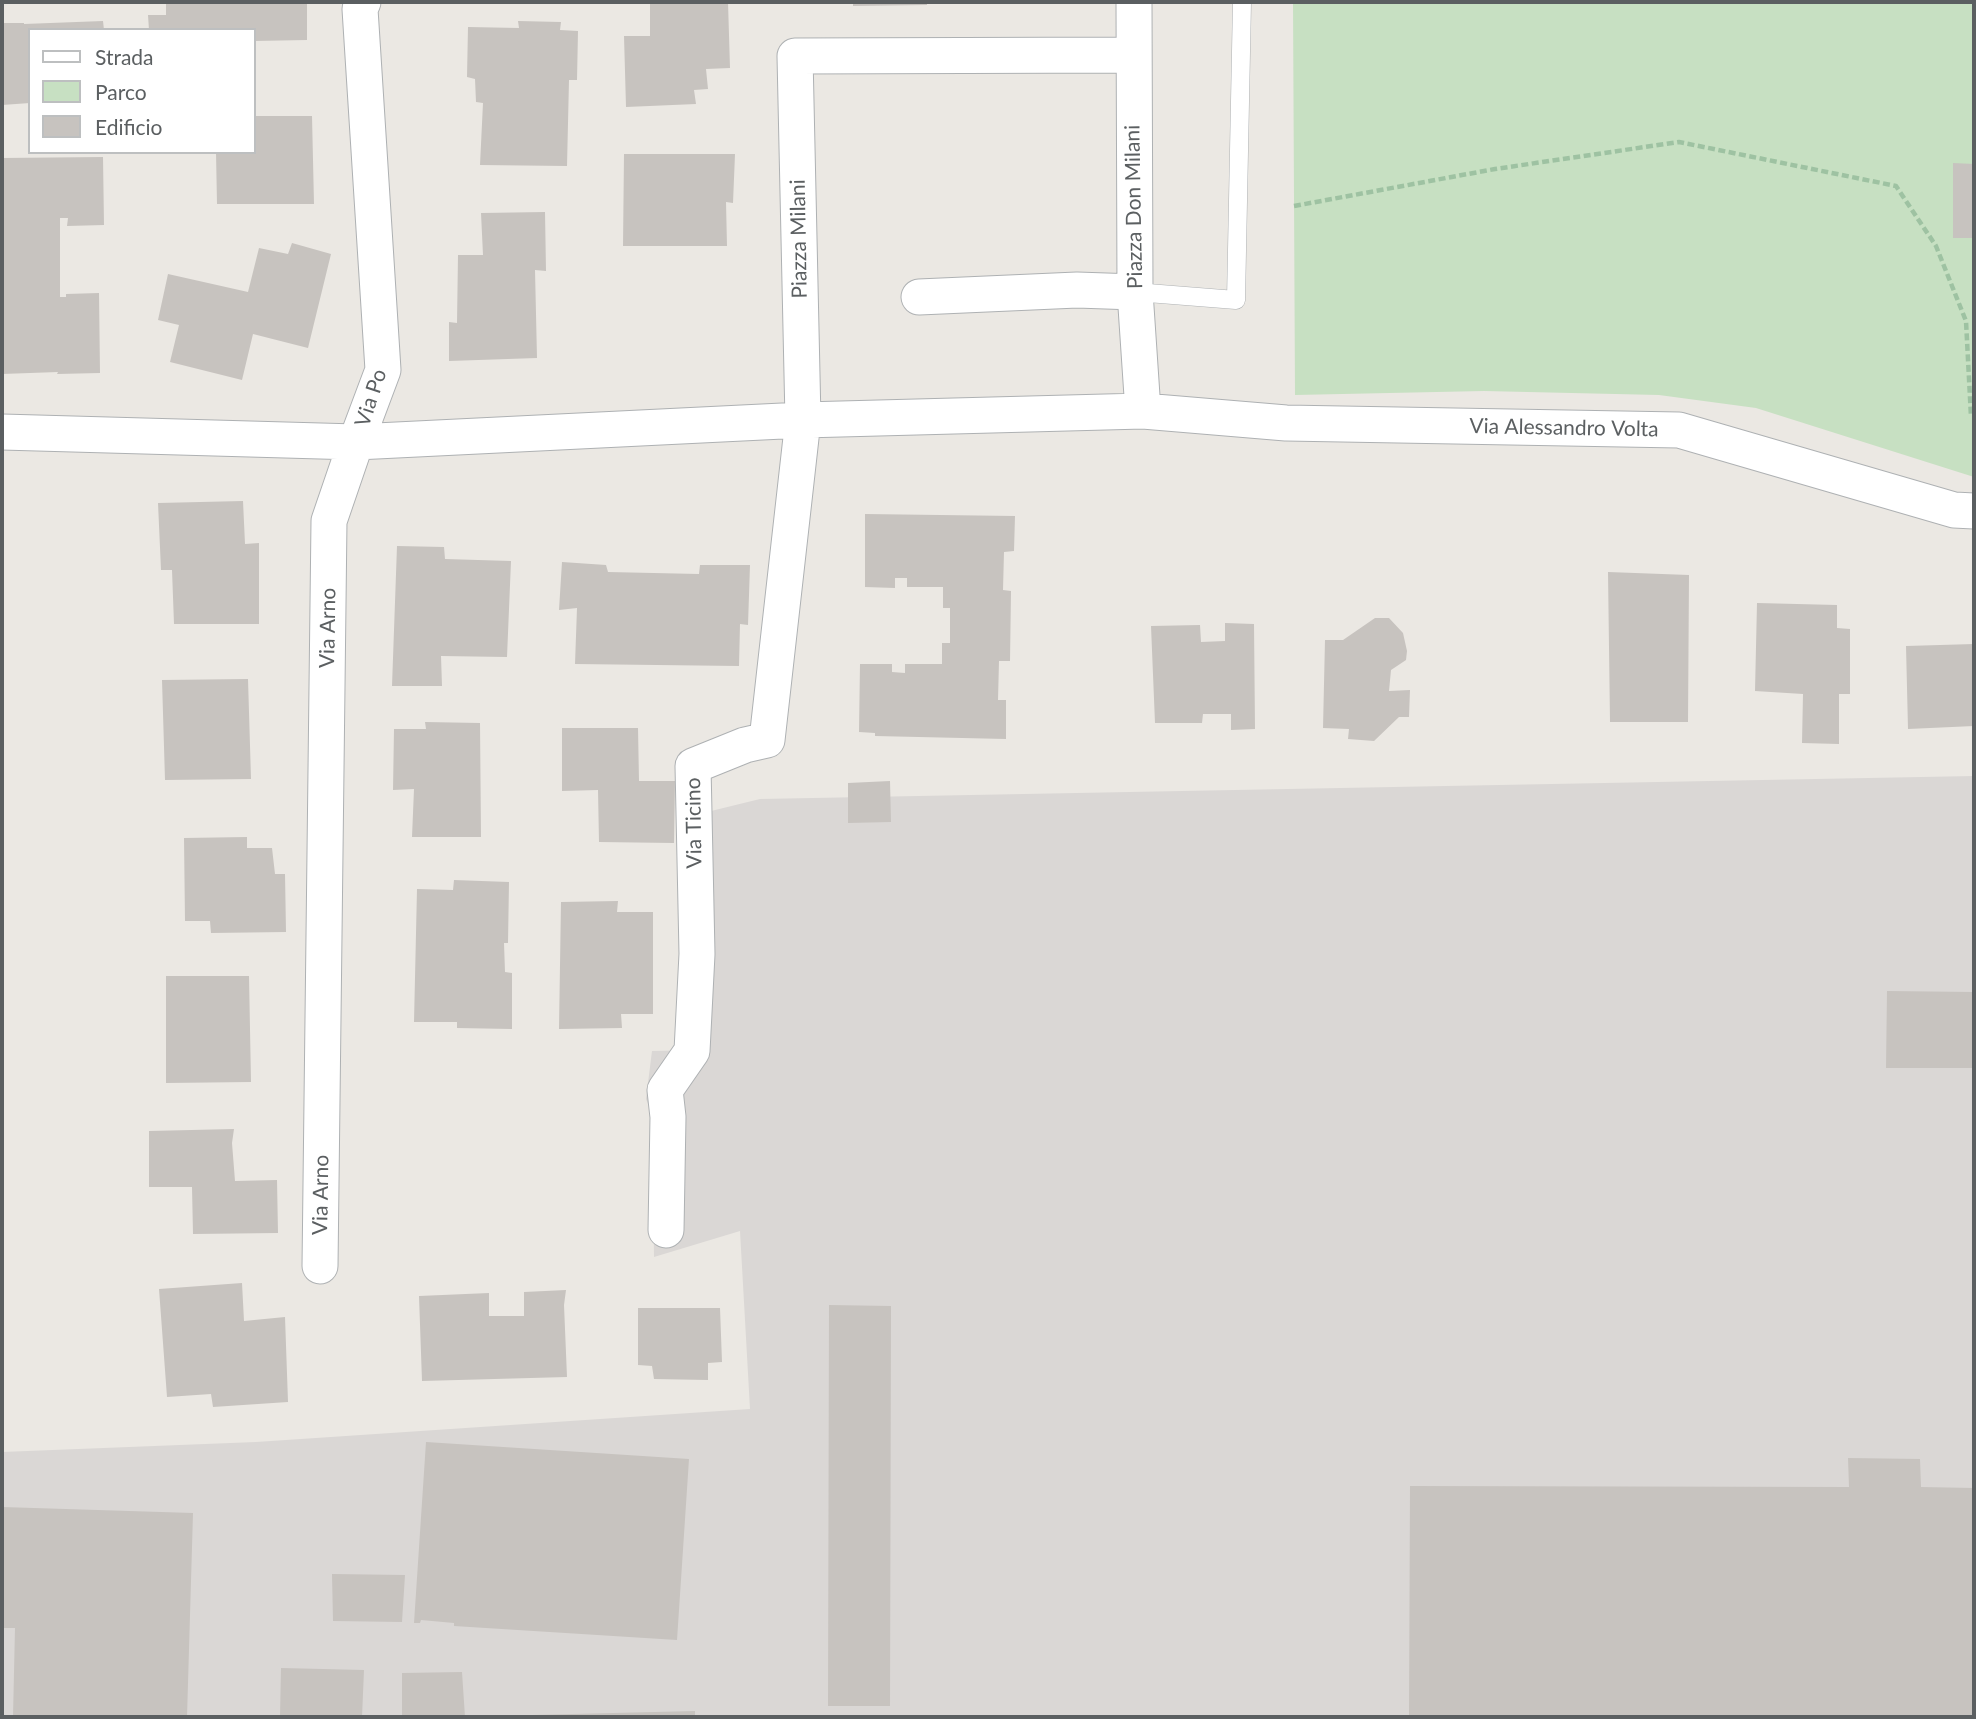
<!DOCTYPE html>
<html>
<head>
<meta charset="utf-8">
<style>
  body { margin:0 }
  #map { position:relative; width:1976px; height:1719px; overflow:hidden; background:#ebe8e3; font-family:Lato,sans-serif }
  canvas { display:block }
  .frame { position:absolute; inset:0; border:4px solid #5b5f61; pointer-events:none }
  .legend { position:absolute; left:28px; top:28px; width:228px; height:126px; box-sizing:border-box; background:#fff; border:2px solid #bdbfc0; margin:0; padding:9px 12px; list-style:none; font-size:21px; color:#5b5f61 }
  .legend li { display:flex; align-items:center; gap:14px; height:35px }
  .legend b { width:35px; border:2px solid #bdbfc0 }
</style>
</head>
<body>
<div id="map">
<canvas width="1976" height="1719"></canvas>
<div class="frame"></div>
<ul class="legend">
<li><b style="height:9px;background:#fff"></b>Strada</li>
<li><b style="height:19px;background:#c7e0c2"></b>Parco</li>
<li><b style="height:19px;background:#c7c3bf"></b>Edificio</li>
</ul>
</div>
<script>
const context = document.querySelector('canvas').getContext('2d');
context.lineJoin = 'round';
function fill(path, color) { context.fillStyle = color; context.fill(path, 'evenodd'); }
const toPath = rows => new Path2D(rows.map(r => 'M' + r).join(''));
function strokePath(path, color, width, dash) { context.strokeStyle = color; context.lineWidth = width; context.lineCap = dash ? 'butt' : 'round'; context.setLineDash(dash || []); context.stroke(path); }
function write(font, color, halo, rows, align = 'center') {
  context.font = font + ' Lato,sans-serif'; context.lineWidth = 5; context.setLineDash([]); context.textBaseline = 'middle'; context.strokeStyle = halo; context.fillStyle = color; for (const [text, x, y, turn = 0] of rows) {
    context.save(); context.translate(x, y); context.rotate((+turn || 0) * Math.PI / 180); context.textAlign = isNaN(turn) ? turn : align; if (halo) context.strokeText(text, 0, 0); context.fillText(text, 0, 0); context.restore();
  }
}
const industrial = toPath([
  [1974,776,1974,1717,2,1717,2,1452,256,1442,750,1409,740,1231,654,1257,652,1114,646,1099,652,1051,704,1050,703,813,760,799]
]);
const green = toPath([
  [1293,2,1974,2,1974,477,1756,408,1659,395,1484,391,1295,395]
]);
const building = toPath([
  [166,2,307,2,307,40,254,41,254,30,149,30,148,15,166,15],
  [728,2,730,68,706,69,708,89,694,90,696,104,626,107,624,36,650,36,650,3],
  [853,2,927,2,927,5,853,6],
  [103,21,104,30,30,30,30,103,2,105,2,23,24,23,24,24],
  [518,21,561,22,560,30,578,31,577,80,569,80,567,166,480,165,483,103,476,102,475,79,467,77,468,27,519,28],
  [254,116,312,116,314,204,217,204,216,152,254,152],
  [624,154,735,154,733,203,726,202,727,246,623,246],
  [103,157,104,225,67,226,68,218,60,218,60,297,66,297,66,294,99,293,100,373,57,374,58,372,2,374,2,158],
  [1953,163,1974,164,1974,238,1953,238],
  [545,212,546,271,535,270,537,358,449,361,449,322,457,323,458,255,483,255,481,213],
  [292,243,331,254,308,348,253,334,242,380,170,362,179,325,158,320,168,274,248,292,259,248,288,254],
  [243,501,245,544,259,543,259,624,174,624,172,570,161,570,158,503],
  [865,514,1015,516,1014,551,1004,552,1003,590,1011,591,1010,661,999,661,998,700,1006,700,1006,739,875,736,875,733,859,732,860,664,892,664,892,672,905,673,905,664,942,664,942,643,950,643,950,608,943,608,943,587,907,587,907,578,895,578,895,588,865,587],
  [397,546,444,547,445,559,511,561,507,657,441,656,442,686,392,686],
  [562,562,606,565,608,572,699,574,700,565,750,565,748,625,740,624,739,666,575,664,577,608,559,610],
  [1608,572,1689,575,1688,722,1610,722],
  [1757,603,1837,605,1837,628,1850,629,1850,694,1839,694,1839,744,1802,743,1803,694,1755,691],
  [1375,618,1389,618,1403,633,1407,651,1406,660,1391,670,1389,691,1410,690,1409,717,1399,717,1374,741,1348,739,1349,729,1323,728,1325,640,1343,640],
  [1225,623,1254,624,1255,729,1231,730,1231,714,1203,714,1202,723,1155,723,1151,626,1200,625,1201,642,1225,641],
  [1974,644,1974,726,1908,729,1906,646],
  [248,679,251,779,165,780,162,680],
  [425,722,480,723,481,837,412,837,414,789,393,790,394,729,426,729],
  [562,728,638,728,639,781,675,781,674,843,599,842,598,790,562,791],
  [890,781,891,822,848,823,848,783],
  [247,837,247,848,272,848,275,874,285,874,286,932,211,933,210,921,185,921,184,838],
  [454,880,509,882,508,943,504,943,505,972,512,973,512,1029,457,1028,457,1022,414,1022,417,889,453,890],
  [618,901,617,912,653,912,653,1014,621,1014,622,1028,559,1029,561,902],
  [166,976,249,976,251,1082,166,1083],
  [1887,991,1974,992,1974,1068,1886,1068],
  [234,1129,232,1143,235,1181,277,1180,278,1233,193,1234,192,1187,149,1187,149,1131],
  [242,1283,244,1321,285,1317,288,1402,213,1407,211,1394,167,1397,159,1289],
  [566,1290,564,1305,567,1377,422,1381,419,1296,489,1293,489,1316,524,1316,524,1292],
  [829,1305,891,1306,890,1706,828,1706],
  [638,1308,720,1308,722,1362,708,1363,708,1380,654,1379,652,1366,638,1365],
  [426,1442,689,1459,677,1640,454,1626,454,1623,421,1620,420,1623,414,1623],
  [1848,1458,1920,1459,1921,1487,1974,1488,1974,1717,1409,1717,1410,1486,1849,1487],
  [2,1507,193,1513,187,1717,13,1717,15,1628,2,1628],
  [332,1574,405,1575,402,1622,333,1621],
  [281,1668,364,1670,362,1717,280,1717],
  [462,1672,465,1717,402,1717,402,1673],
  [695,1711,695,1717,532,1717,532,1715]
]);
const path = toPath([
  [1294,206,1495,169,1679,142,1896,186,1936,246,1966,321,1971,417]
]);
const service = toPath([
  [1135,292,1236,300,1242,2]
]);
const minor = toPath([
  [1134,2,1135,292,1143,411],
  [919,297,1077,290,1135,292],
  [2,432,356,442,383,370,360,9,363,2],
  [666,1230,668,1117,665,1090,692,1051,697,954,693,766,745,745,767,740,803,420,795,56,1133,55],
  [320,1266,329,521,356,442,803,420,1143,411,1286,423,1679,430,1954,510,1974,511]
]);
const streetNames = [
  ["Piazza Don Milani",1134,207,-91],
  ["Piazza Milani",799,239,-91],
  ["Via Po",371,398,-72],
  ["Via Alessandro Volta",1564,428,1],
  ["Via Arno",328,628,-89],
  ["Via Ticino",694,823,-91],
  ["Via Arno",321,1195,-89]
];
fill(industrial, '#dad7d5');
fill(green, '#c7e0c2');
fill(building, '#c7c3bf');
strokePath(service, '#aeb1b3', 19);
strokePath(minor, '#aeb1b3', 37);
strokePath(path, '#9ec2a2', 4.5, [7, 3.5]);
strokePath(service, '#fff', 18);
strokePath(minor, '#fff', 35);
write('21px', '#5b5f61', '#fff', streetNames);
</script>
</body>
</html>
